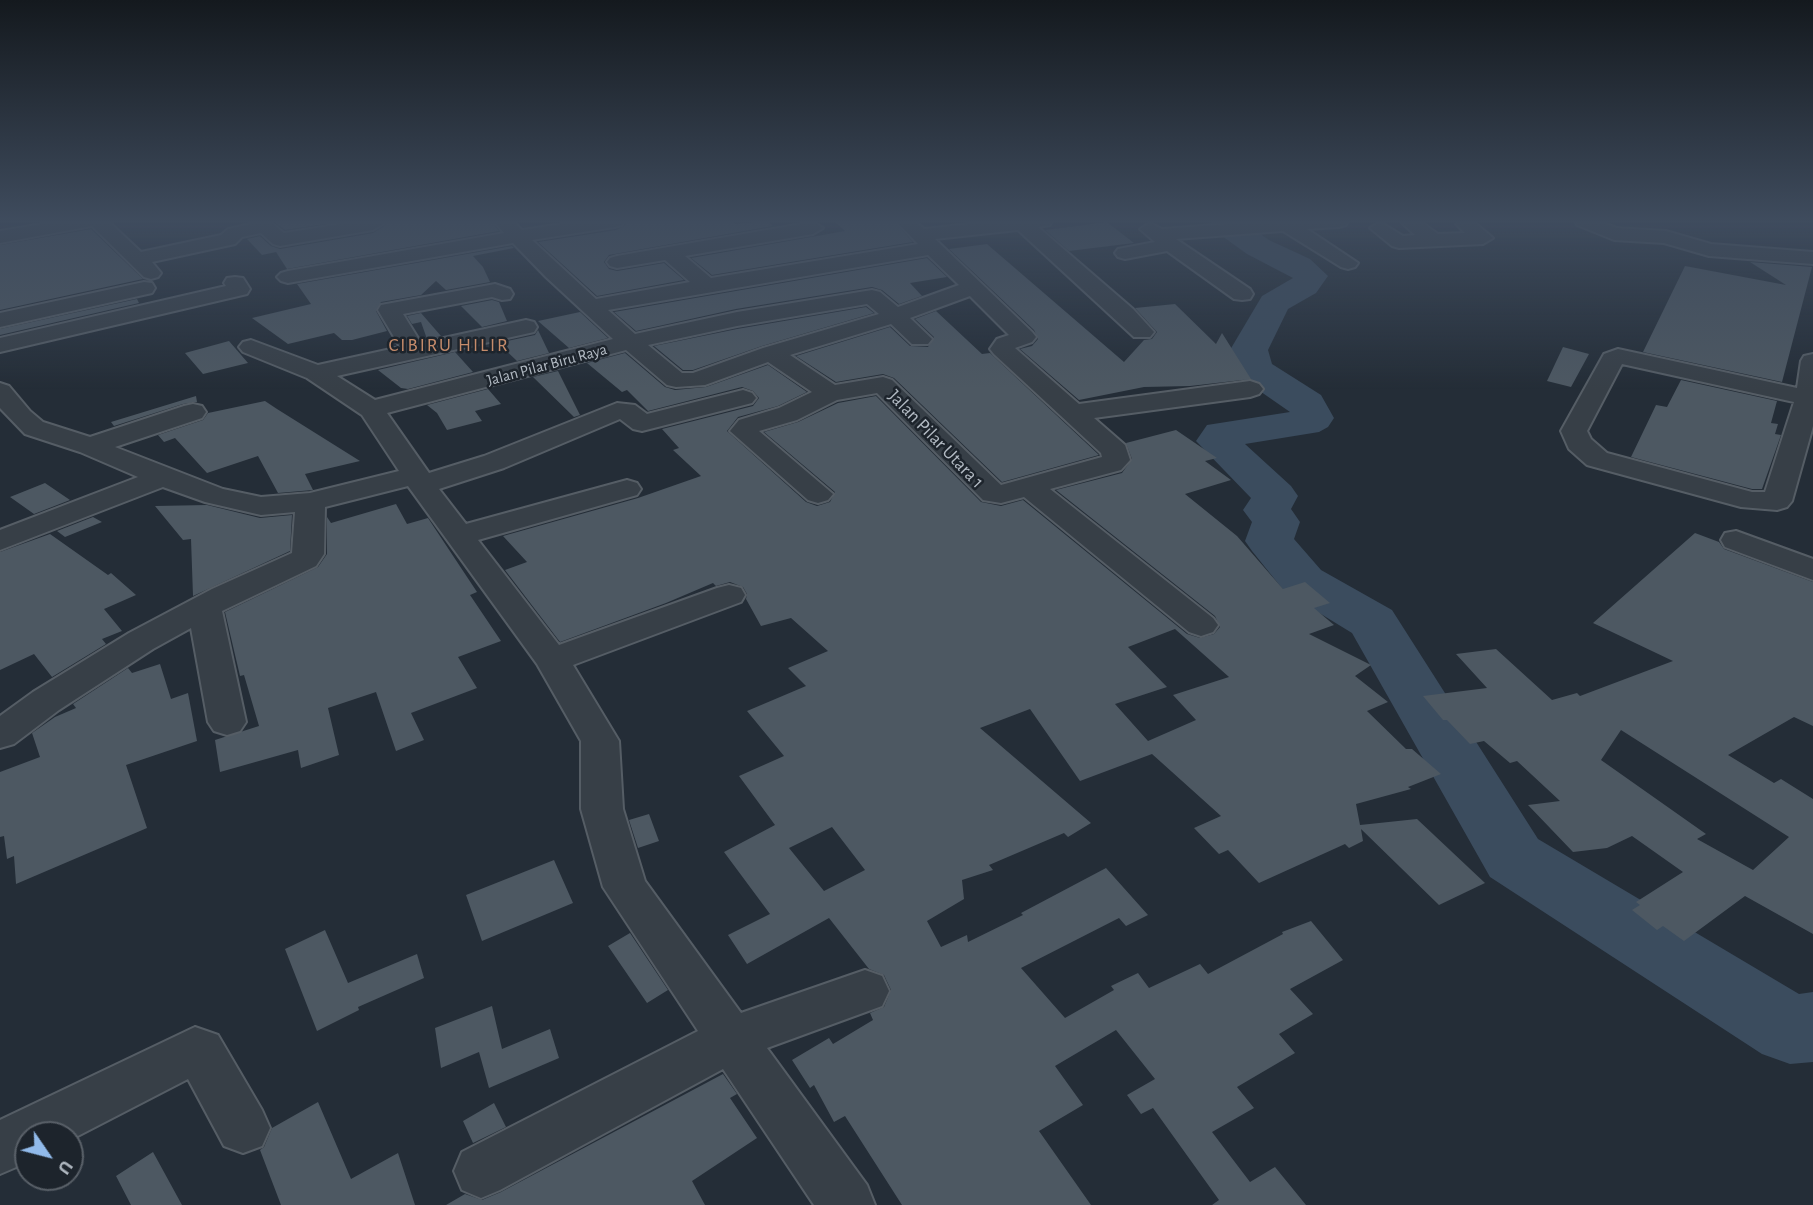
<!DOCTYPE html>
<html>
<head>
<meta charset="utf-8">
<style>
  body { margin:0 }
  #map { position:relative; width:1813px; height:1205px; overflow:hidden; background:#242d37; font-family:"Alegreya Sans",sans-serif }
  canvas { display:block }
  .north { position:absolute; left:14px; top:1121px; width:70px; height:70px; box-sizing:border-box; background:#1d242c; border:2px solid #596068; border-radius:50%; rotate:125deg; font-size:19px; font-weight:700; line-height:28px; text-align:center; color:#b2bac3 }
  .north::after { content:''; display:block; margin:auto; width:24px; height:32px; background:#91baea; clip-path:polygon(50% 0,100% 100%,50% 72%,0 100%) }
</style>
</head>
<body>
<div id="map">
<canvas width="1813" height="1205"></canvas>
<div class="north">U</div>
</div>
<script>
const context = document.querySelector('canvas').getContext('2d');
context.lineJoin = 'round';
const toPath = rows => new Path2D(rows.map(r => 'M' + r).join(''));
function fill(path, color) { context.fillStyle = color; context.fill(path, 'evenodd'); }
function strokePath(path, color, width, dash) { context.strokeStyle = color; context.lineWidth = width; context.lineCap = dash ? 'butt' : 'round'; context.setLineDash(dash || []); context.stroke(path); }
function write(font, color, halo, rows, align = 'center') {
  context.font = font + ' "Alegreya Sans",sans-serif'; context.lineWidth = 5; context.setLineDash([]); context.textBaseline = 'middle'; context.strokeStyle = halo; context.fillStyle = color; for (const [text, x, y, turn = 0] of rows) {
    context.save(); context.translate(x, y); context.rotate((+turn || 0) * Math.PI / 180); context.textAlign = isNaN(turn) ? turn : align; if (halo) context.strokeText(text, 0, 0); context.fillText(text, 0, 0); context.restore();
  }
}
const river = toPath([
  [1212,221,1242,221,1269,240,1310,259,1328,276,1316,293,1288,309,1268,350,1272,364,1321,395,1334,418,1328,427,1319,432,1245,444,1291,486,1298,496,1291,509,1300,522,1294,539,1321,570,1392,610,1538,839,1799,994,1813,992,1813,1062,1790,1064,1762,1054,1490,877,1352,633,1285,592,1252,551,1245,541,1252,522,1243,510,1251,498,1196,441,1207,425,1290,412,1241,378,1236,370,1230,350,1262,296,1293,278,1247,254,1215,231,1211,225,1212,221]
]);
const building = toPath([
  [273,221,346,221,285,230],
  [384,221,492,221,499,231,287,269,276,252,262,255,247,239,260,236,271,246,280,249,373,233,384,226],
  [627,221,730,221,736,224,767,221,773,226,609,255,604,262,609,269,617,271,664,263,684,280,597,296,538,242,616,230,624,226],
  [834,221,894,221,913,242,712,275,691,258,845,231],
  [1107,222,1134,243,1069,251,1045,230],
  [91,229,143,279,0,310,0,245],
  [987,244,1124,362,1144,340,1152,339,1157,332,1135,308,1175,304,1216,344,1222,333,1251,379,1190,386,1144,387,1079,400,1020,349,1032,346,1038,339,1034,330,949,249],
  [512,246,514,248,473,256,483,267,490,282,446,290,436,281,421,295,381,302,376,311,387,331,352,340,342,340,334,333,288,344,252,318,311,304,297,284],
  [927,258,947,277,910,283,922,296,899,304,882,290,872,287,736,309,636,331,614,312],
  [1750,262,1812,267,1782,382,1643,352,1685,266,1786,285],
  [137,299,139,303,0,335,0,329],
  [492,300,499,302,507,321,482,327,461,306],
  [866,307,874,313,762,346,693,370,683,370,654,346,737,329],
  [936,311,982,354,990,353,1099,455,1002,482,894,378,883,374,836,382,796,356,890,327,910,346,928,347,934,337,915,319],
  [580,312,608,338,569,348,538,321],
  [421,313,441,336,427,339,421,322,412,324,407,316],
  [538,330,549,353,517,361,498,343,535,335],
  [229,341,248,363,203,374,185,353],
  [1563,347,1589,354,1571,387,1547,381],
  [455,352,473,372,408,389,401,388,378,370],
  [625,353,665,387,675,390,706,387,768,365,807,392,778,406,738,417,727,431,806,502,817,506,830,502,835,492,764,432,798,422,838,403,876,396,981,502,1001,506,1023,500,1187,634,1200,638,1214,634,1220,627,1215,616,1056,490,1122,473,1132,459,1126,443,1176,430,1217,458,1205,461,1231,480,1185,494,1237,536,1283,589,1305,582,1330,603,1314,608,1334,625,1309,634,1371,665,1355,676,1388,702,1367,711,1406,749,1412,749,1441,774,1408,787,1411,789,1356,804,1360,825,1417,819,1485,883,1439,905,1361,829,1363,841,1349,848,1345,844,1259,883,1228,850,1219,854,1194,828,1221,816,1152,754,1080,781,1030,709,980,728,1091,823,1068,837,1064,833,989,865,993,870,962,880,964,899,927,921,941,947,967,935,968,942,1023,915,1021,913,1106,868,1148,915,1126,926,1119,918,1021,968,1065,1018,1114,990,1111,986,1138,973,1149,988,1200,964,1208,974,1283,934,1282,932,1311,921,1343,960,1290,989,1313,1014,1279,1034,1295,1053,1237,1087,1254,1108,1212,1132,1250,1182,1275,1167,1306,1205,1212,1205,1219,1200,1153,1108,1141,1114,1127,1095,1155,1079,1116,1030,1055,1066,1083,1105,1039,1131,1091,1205,902,1205,845,1116,834,1122,814,1085,810,1088,792,1060,829,1038,833,1044,873,1020,870,1013,884,1007,891,990,884,975,869,969,829,918,747,964,728,935,770,914,724,852,775,825,739,776,784,756,747,711,806,686,788,668,828,651,791,618,761,626,746,599,747,594,743,587,730,582,716,586,713,583,666,603,560,642,505,570,527,562,503,536,638,498,701,476,673,450,679,448,662,429,753,406,759,398,753,391,742,387,648,411,627,390,622,392,587,363],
  [1175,629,1229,677,1173,695,1196,720,1148,741,1115,704,1167,687,1128,647],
  [832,827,865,870,824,891,789,848],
  [558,371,580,415,574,417,533,377],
  [1681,380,1777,401,1771,423,1778,424,1775,434,1781,435,1762,489,1752,489,1631,457,1656,405,1667,407],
  [488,389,501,404,475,411,482,421,447,430,437,413,427,405],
  [196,396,197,402,183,404,114,426,111,422],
  [265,401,277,409,360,461,305,474,313,490,278,493,258,456,207,473,175,438,164,442,158,435,203,420,208,413],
  [45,483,70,500,34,514,10,497],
  [396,504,407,524,428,518,477,592,470,595,501,641,458,657,477,688,411,713,424,740,396,751,376,692,328,708,339,755,301,768,298,750,220,772,215,740,259,726,244,675,240,676,225,612,318,567,327,554,327,517,331,523],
  [207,505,260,518,292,515,290,551,193,596,191,539,183,540,155,506],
  [93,517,102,522,65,537,57,531],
  [1695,533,1719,542,1724,549,1813,582,1813,726,1794,717,1728,755,1774,783,1781,779,1813,799,1813,934,1745,896,1684,941,1663,926,1657,930,1632,910,1640,905,1636,902,1683,872,1632,836,1607,848,1573,852,1528,805,1560,801,1517,761,1510,763,1484,741,1470,744,1447,720,1443,720,1423,696,1487,688,1456,654,1496,649,1552,700,1577,693,1580,696,1673,661,1593,623],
  [1621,730,1789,837,1753,870,1697,839,1706,834,1601,760],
  [50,534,108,575,111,573,136,595,104,609,122,631,102,639,106,644,52,677,34,654,0,670,0,552],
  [160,664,171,699,188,693,197,741,126,765,147,828,16,884,14,856,7,859,4,836,0,837,0,772,40,757,32,733,55,717,76,708,73,704,128,668,132,673],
  [649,814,659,841,638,848,629,820],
  [554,860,573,903,482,941,466,895],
  [325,930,348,983,417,954,424,978,358,1007,359,1010,317,1031,285,949],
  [630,933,668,990,647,1003,608,946],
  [492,1006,502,1049,550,1029,559,1058,489,1088,479,1052,441,1068,435,1028],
  [723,1074,737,1094,730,1098,757,1138,692,1181,705,1205,446,1205,465,1194,482,1200,501,1192],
  [318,1102,351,1179,398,1153,415,1205,281,1205,260,1150,264,1147,272,1128],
  [494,1103,506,1127,473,1143,463,1121],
  [153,1152,182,1205,131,1205,116,1176]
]);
const minor = toPath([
  [60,221,108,221,141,252,221,235,228,229,251,224,249,221,269,221,284,233,360,221,380,221,383,224,373,230,280,246,273,244,261,233,242,237,235,244,152,262,161,273,158,277,151,279,144,277,92,226,0,243,0,231,60,221],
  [494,221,513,221,522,230,582,221,624,221,622,225,615,227,532,240,596,299,690,282,665,260,617,268,610,266,607,262,610,258,617,256,674,246,813,222,823,228,813,234,685,256,711,278,918,244,896,221,915,221,924,229,997,221,1052,221,1050,225,1038,227,1133,309,1154,332,1150,337,1134,337,1018,230,935,239,1032,332,1036,337,1032,342,1015,348,1079,404,1250,381,1259,384,1263,389,1259,394,1250,397,1094,418,1125,445,1130,460,1121,470,1050,489,1213,618,1218,625,1213,632,1201,636,1189,632,1024,497,1001,503,983,500,877,393,837,400,797,420,759,431,833,494,828,500,818,503,808,500,730,431,739,420,779,408,812,392,768,362,705,385,676,387,667,385,626,350,387,413,429,473,484,456,617,403,635,405,647,414,743,390,752,393,756,398,752,403,642,431,633,429,620,419,504,468,439,489,466,524,627,480,637,483,641,489,637,495,478,540,559,645,717,588,729,585,741,588,745,595,741,602,573,665,619,741,623,809,645,881,741,1013,865,970,882,976,889,991,882,1006,767,1048,867,1185,875,1205,814,1205,723,1069,500,1190,481,1198,462,1190,454,1171,462,1152,698,1031,603,887,581,809,581,741,537,664,408,486,325,507,324,554,316,566,222,611,246,722,240,731,227,735,214,731,208,722,191,628,153,649,59,710,14,744,0,748,0,716,33,692,129,633,212,589,292,553,295,512,261,515,205,502,163,487,0,550,0,530,138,477,80,452,25,434,0,408,0,383,9,386,30,411,43,422,90,437,184,406,193,404,202,406,206,412,202,418,115,447,223,489,261,497,310,493,399,471,362,415,307,378,243,352,239,347,243,342,251,340,318,365,400,347,378,310,381,305,495,284,510,289,513,294,510,299,502,300,492,297,403,314,421,343,526,320,534,322,537,327,534,332,337,376,375,400,613,339,546,277,513,243,288,283,281,281,277,277,281,273,288,271,504,233,494,221],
  [928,255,959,285,898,307,880,292,872,290,737,312,635,334,608,310,928,255],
  [970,296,1009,335,997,339,990,349,994,354,1101,453,1102,457,1001,485,892,380,883,377,835,385,790,355,891,324,912,344,928,344,932,339,910,318,970,296],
  [867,304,879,314,763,348,693,373,682,373,648,345,737,326,867,304],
  [1270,221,1348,221,1346,225,1339,227,1307,229,1358,263,1355,267,1348,269,1341,267,1283,231,1176,239,1250,289,1253,294,1250,299,1242,300,1234,299,1167,251,1125,259,1118,257,1115,253,1118,249,1155,242,1140,229,1150,223,1162,229,1270,221],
  [1400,221,1420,221,1438,234,1465,233,1456,224,1459,221,1473,221,1493,238,1483,244,1399,248,1392,246,1370,228,1380,222,1403,236,1415,235,1400,221],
  [1575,221,1599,221,1617,228,1666,231,1711,244,1813,252,1813,264,1709,256,1664,243,1614,240,1577,225,1575,221],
  [235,277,243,278,250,289,247,294,0,352,0,338,226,286,224,283,227,278,235,277],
  [144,282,152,283,155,288,152,293,0,327,0,313,144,282],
  [1618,349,1797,388,1801,361,1804,356,1813,354,1813,426,1792,501,1787,507,1777,510,1741,507,1587,465,1569,449,1561,431,1604,354,1618,349],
  [1622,364,1794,402,1765,492,1752,492,1607,453,1591,439,1587,431,1622,364],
  [1736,531,1813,559,1813,580,1725,547,1721,540,1725,533,1736,531],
  [195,1027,218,1035,262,1110,270,1128,262,1146,243,1153,224,1146,188,1079,70,1140,70,1135,28,1135,28,1162,0,1174,0,1120,195,1027]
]);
const farStreetnames = [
  ["Jalan Pilar Biru Raya",547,365,-15]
];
const farQuarternames = [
  ["CIBIRU HILIR",449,345]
];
const streetNames = [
  ["Jalan Pilar Utara 1",936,439,46]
];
fill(river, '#3b4c5e');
fill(building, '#4d5862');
strokePath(minor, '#555d65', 4);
fill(minor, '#373f47');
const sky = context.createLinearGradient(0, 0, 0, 389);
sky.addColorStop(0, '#14191e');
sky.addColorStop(0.57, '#3f4c5e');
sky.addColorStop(1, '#3f4c5e00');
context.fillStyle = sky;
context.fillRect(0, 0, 1813, 389);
write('16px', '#b2bac3', '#1d242c', farStreetnames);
context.letterSpacing = '2px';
write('19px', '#c68c6b', '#1d242c', farQuarternames);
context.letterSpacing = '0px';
write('19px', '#b2bac3', '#1d242c', streetNames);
</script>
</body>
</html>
